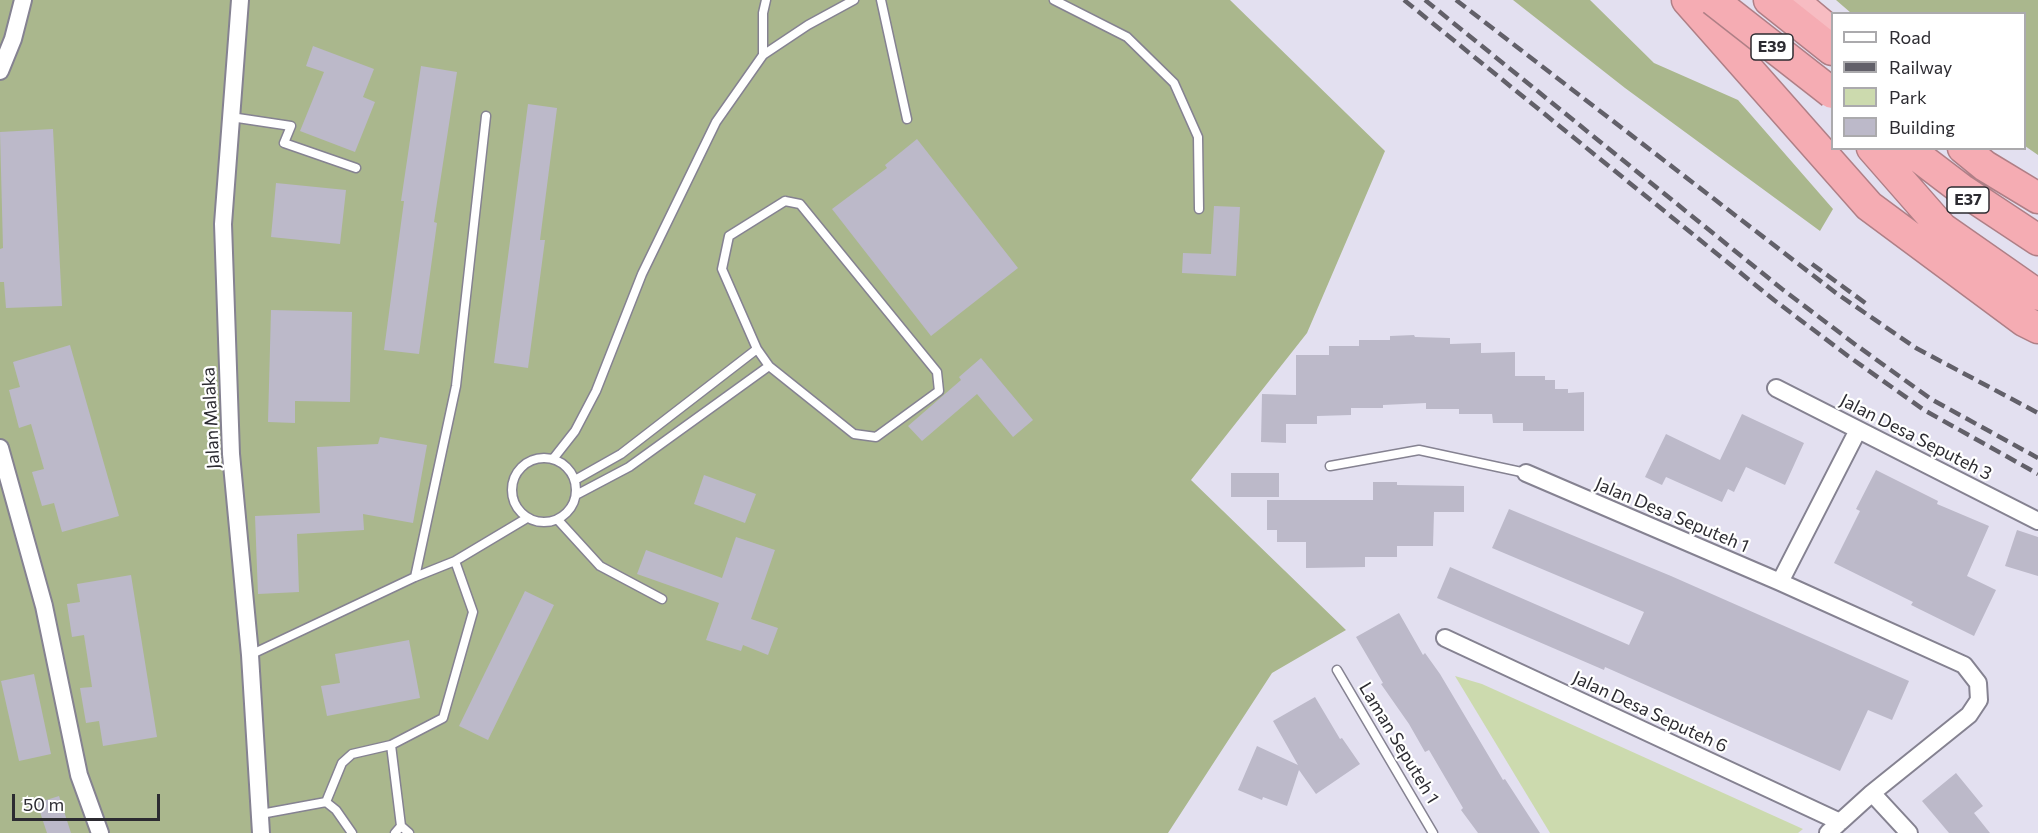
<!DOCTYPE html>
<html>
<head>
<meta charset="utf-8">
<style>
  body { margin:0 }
  #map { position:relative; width:2038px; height:833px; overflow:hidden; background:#e3e0f0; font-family:Commissioner,sans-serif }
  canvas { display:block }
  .legend { position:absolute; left:1831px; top:12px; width:195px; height:138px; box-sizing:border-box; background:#fff; border:2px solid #abaaad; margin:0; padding:8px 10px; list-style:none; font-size:18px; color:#2c2b31 }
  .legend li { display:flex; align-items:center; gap:12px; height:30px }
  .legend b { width:30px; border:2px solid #abaaad }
  .scale { position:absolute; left:12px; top:794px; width:148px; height:27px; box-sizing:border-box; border:3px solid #2c2b31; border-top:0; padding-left:8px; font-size:18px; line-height:21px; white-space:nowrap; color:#2c2b31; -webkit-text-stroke:4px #fff; paint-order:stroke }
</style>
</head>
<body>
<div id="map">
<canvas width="2038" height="833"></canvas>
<ul class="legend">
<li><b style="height:8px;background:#fff"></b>Road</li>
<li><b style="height:8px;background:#626069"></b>Railway</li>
<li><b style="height:16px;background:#ccdaae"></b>Park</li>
<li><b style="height:16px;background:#bcb9c9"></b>Building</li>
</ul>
<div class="scale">50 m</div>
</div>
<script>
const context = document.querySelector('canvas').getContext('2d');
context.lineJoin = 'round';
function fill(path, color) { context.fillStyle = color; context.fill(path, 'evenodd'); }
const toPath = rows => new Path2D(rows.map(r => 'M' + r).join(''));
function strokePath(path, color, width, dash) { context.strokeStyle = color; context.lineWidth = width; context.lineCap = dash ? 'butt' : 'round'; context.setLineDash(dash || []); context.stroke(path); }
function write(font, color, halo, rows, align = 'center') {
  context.font = font + ' Commissioner,sans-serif'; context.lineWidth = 4.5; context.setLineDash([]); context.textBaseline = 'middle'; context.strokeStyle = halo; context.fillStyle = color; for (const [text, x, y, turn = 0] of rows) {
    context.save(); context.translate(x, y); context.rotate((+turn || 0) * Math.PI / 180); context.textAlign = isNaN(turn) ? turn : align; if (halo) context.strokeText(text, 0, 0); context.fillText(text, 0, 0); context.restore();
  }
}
const green = toPath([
  [1455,676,1482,684,1803,829,1798,833,1550,833]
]);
const forest = toPath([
  [0,0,1230,0,1385,151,1307,333,1191,480,1346,630,1272,673,1168,833,0,833],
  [1513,0,1590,0,1654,63,1738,100,1833,209,1820,231,1625,88],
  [1836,0,2038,0,2038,155,2025,146,2024,14,1851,13]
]);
const building = toPath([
  [313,46,374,69,363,97,375,102,355,152,300,131,324,72,306,66],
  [421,66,457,72,434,222,437,223,419,354,384,350,404,201,401,201],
  [528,104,557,108,540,240,545,240,528,368,494,363],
  [53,129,62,306,6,308,4,282,0,282,0,249,3,248,0,132],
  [917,139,1018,268,931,336,832,209,887,168,885,165],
  [276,183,346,190,340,244,271,237],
  [1214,206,1240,207,1236,276,1182,273,1183,253,1211,254],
  [271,310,352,312,350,402,295,401,295,423,268,422],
  [1414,335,1415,337,1450,338,1450,344,1481,343,1481,353,1515,352,1515,376,1545,376,1545,380,1555,380,1555,389,1568,389,1568,393,1584,392,1584,431,1523,431,1523,423,1493,423,1492,414,1459,414,1459,409,1426,409,1426,403,1383,405,1383,408,1351,408,1351,415,1317,416,1317,424,1286,424,1286,443,1261,442,1262,394,1296,395,1296,355,1329,355,1329,346,1359,346,1359,340,1390,340,1390,336],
  [70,345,119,516,62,532,54,503,42,506,32,472,44,469,31,424,19,428,9,390,20,387,13,362],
  [981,358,1033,420,1013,437,977,394,922,441,908,426,961,380,959,377],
  [1742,414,1804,443,1785,485,1746,467,1734,492,1728,489,1722,502,1666,477,1662,485,1645,477,1666,434,1720,460],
  [380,437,427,445,413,523,363,514,364,530,297,534,299,592,258,594,255,516,320,513,317,447,378,444],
  [1876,470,1938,501,1937,504,1989,526,1967,576,1996,590,1974,636,1911,605,1913,602,1834,563,1860,511,1856,509],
  [1231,473,1279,473,1279,497,1231,497],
  [704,475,756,494,745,523,694,504],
  [1373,482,1397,482,1397,485,1464,486,1464,512,1434,512,1433,546,1397,546,1397,557,1365,557,1365,567,1306,568,1306,542,1277,542,1277,530,1267,530,1267,500,1373,500],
  [1509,509,1671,576,1909,681,1892,720,1868,710,1840,771,1605,667,1604,670,1437,598,1450,567,1629,645,1644,612,1492,548],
  [2017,530,2038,537,2038,576,2005,566],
  [736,537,775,550,751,619,778,628,768,655,743,645,741,651,706,640,719,603,637,574,646,550,722,578],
  [131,575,157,737,103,746,99,721,86,723,80,688,92,687,84,635,72,637,67,604,80,602,77,584],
  [525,591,554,605,488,740,459,726],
  [1399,613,1423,655,1425,653,1440,674,1503,780,1505,779,1540,833,1478,833,1461,810,1463,808,1429,750,1425,752,1409,724,1381,684,1383,683,1356,637],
  [409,640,420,698,327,716,321,686,340,683,335,654],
  [34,674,51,754,19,761,1,681],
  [1315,697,1340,739,1342,738,1360,764,1316,794,1299,770,1287,806,1263,797,1262,800,1238,790,1257,746,1298,765,1273,721],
  [1956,773,1983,806,1974,813,1990,833,1949,833,1922,801],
  [59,796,71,833,47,833,37,803]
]);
const service = toPath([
  [881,0,907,119],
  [1054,0,1127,37,1174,83,1198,137,1199,209],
  [763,55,763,13,766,0],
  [231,117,291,126,284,143,356,168],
  [785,201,800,204,937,372,939,391,876,437,854,434,769,366,757,349,722,269,729,236,785,201],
  '512 490a32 32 0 1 1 64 0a32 32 0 1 1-64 0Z',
  [553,459,575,431,596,391,642,274,716,122,763,55,808,25,854,0],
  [1330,466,1419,450,1526,473],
  [575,480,621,454,757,349],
  [576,495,629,467,769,366],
  [558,520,600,566,662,599],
  [415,577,456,386,486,116],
  [250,655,415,577,455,561,527,518],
  [1337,670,1433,833],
  [391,745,401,826,395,833],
  [261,814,326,802],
  [401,826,409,833],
  [352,833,336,810,326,802,342,763,352,754,391,745,443,718,473,612,455,561]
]);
const minor = toPath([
  [240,0,223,224,231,454,250,655,261,833],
  [0,71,13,39,23,0],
  [1776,388,2038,521],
  [0,448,44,606,79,775,100,833],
  [1526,473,1780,582,1964,665,1978,683,1979,700,1969,715,1872,793,1828,833],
  [1780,582,1858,430],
  [1445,638,1840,822],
  [1872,793,1909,833]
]);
const trunk = toPath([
  [1795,0,1832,31]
]);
const motorway = toPath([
  [1687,0,1869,206,2024,321,2038,328],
  [1769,0,1832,50],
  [1872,148,1942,228,2038,295],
  [1907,148,1961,189,2038,240],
  [1963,148,1985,166,2038,198]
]);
const rail = toPath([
  [1404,0,1774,300,1848,356,1924,410,2038,474],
  [1425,0,1782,289,1856,345,1931,399,2038,458],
  [1456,0,1836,293,1916,348,2038,413],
  [1812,264,1868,305]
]);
const motorwayBridge = toPath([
  [1713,0,1832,93]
]);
const shields = [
  [1772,47,42],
  [1968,200,42]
];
const shieldNames = [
  ["E39",1772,47],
  ["E37",1968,200]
];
const streetNames = [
  ["Jalan Malaka",211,418,-93],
  ["Jalan Desa Seputeh 3",1916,437,27],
  ["Jalan Desa Seputeh 1",1672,515,23],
  ["Jalan Desa Seputeh 6",1650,712,25],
  ["Laman Seputeh 1",1399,743,59]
];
fill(green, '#ccdaae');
fill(forest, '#aab78d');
fill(building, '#bcb9c9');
strokePath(service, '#858291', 11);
strokePath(minor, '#858291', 20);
strokePath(trunk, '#af7f86', 30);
strokePath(motorway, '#af7f86', 33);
strokePath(service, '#fff', 8);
strokePath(minor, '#fff', 16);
strokePath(trunk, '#f7bcc2', 27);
strokePath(motorway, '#f5acb3', 30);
strokePath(rail, '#626069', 4.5, [12, 6]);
strokePath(motorwayBridge, '#af7f86', 33, []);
strokePath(motorwayBridge, '#f5acb3', 30);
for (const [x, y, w] of shields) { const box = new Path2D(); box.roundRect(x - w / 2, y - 13, w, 26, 4.5); context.fillStyle = '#fff'; context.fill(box); strokePath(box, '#2c2b31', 1.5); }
write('bold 16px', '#2c2b31', null, shieldNames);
write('18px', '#2c2b31', '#fff', streetNames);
</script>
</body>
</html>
